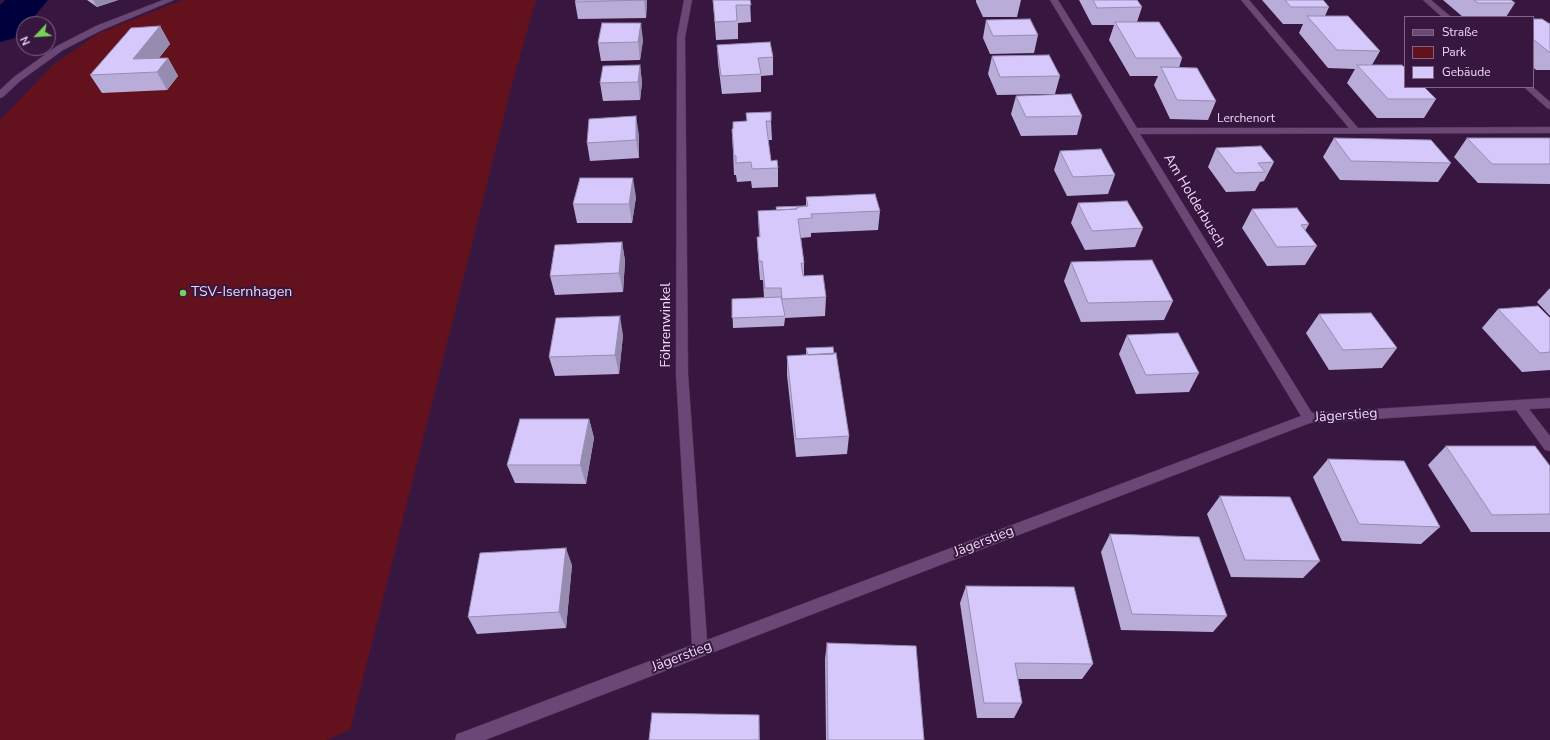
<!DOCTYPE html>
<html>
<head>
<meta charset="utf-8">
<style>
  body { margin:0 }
  #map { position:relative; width:1550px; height:740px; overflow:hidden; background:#371740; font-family:"Nunito Sans",sans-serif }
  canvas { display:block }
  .legend { position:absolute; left:1404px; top:16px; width:130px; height:72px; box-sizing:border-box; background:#371740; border:1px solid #806588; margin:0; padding:5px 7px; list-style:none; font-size:12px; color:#edd9f3 }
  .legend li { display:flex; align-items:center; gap:8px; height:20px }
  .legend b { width:20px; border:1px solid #806588 }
  .north { position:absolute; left:16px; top:16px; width:40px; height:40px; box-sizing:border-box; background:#371740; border:1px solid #806588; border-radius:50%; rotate:245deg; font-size:11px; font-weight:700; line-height:16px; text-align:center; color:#edd9f3 }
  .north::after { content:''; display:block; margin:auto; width:14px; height:18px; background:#77d259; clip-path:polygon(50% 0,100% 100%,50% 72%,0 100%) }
</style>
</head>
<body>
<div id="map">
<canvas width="1550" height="740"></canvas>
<ul class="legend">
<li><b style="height:5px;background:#6a4774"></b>Straße</li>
<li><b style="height:11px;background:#63121d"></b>Park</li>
<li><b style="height:11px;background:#d7c8fb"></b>Gebäude</li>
</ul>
<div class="north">N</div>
</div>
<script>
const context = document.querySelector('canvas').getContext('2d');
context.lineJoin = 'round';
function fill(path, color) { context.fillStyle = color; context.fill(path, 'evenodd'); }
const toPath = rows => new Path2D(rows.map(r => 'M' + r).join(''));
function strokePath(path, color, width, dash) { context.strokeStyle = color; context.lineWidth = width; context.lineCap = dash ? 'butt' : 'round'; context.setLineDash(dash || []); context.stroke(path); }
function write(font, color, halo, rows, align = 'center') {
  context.font = font + ' "Nunito Sans",sans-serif'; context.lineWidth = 4; context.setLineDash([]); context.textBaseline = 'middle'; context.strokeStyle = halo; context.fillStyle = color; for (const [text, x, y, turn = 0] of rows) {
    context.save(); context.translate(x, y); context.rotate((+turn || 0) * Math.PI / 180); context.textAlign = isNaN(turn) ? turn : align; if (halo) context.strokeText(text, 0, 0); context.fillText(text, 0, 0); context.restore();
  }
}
const green = toPath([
  [183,0,536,0,512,84,350,730,326,740,0,740,0,120,53,65,99,33]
]);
const river = toPath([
  [5,0,48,0,28,24,24,24,24,29,15,38,0,42,0,5,5,0]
]);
const minor = toPath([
  [163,0,174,0,102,30,63,50,20,81,3,97,0,98,0,90,14,77,57,46,96,26,163,0],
  [684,0,692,0,685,37,688,374,707,640,1301,416,1050,0,1058,0,1137,128,1349,128,1241,0,1249,0,1358,128,1550,127,1550,133,1140,134,1312,413,1550,398,1550,408,1529,409,1550,436,1550,451,1545,450,1516,410,1310,423,485,740,455,740,457,734,463,732,692,645,676,374,677,37,684,0],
  [1423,0,1431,0,1451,17,1442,17,1423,0],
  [1524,87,1533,87,1550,102,1550,109,1547,108,1524,87]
]);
const wall = toPath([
  [87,0,118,0,97,7],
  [576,0,647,0,646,18,578,19,575,2],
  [713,0,750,0,751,22,738,23,738,39,716,40],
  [976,0,1021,0,1017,17,983,17,976,2],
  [1079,0,1137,0,1142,7,1137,22,1182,58,1179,68,1216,101,1208,120,1170,119,1154,85,1158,76,1130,76,1109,40,1114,25,1092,25],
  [1262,0,1323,0,1329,7,1325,16,1380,51,1372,65,1436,99,1424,118,1377,118,1347,83,1355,69,1328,68,1299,33,1303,24,1283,24],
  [1443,0,1511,0,1515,3,1506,17,1463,17],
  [1533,19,1550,24,1550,70,1536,70,1533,67],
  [986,20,1038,35,1034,53,990,54,983,38],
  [160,26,170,44,159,58,168,58,178,76,167,90,102,93,90,75],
  [643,40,640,60,601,61,598,43],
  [717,45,773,57,773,75,761,76,761,92,722,94,718,63],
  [992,56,1060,76,1055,94,997,95,988,74],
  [640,65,642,83,640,100,603,101,600,83],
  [1016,96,1082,116,1077,135,1021,136,1011,114],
  [771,121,772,140,768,140,771,161,778,168,778,187,752,188,751,181,737,182,736,175,734,175,732,129,733,129,733,122],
  [639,135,639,158,590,161,587,143],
  [1334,138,1451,163,1438,182,1340,180,1323,157],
  [1467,138,1550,138,1550,184,1478,183,1454,157],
  [1216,148,1274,162,1264,181,1260,182,1255,191,1226,192,1208,167],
  [1060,151,1115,175,1108,194,1067,196,1054,170],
  [636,197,632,223,577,223,573,204],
  [806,197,880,211,878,230,811,233,811,237,801,238,804,263,804,276,826,297,825,316,785,318,784,326,733,328,732,299,764,298,763,280,760,280,758,256,757,237,759,237,758,211,776,210,776,207,806,206],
  [1078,203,1143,228,1135,247,1085,250,1071,223],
  [1252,209,1309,224,1305,231,1317,246,1305,265,1267,266,1242,228],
  [622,242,625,261,623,292,555,295,550,276],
  [1071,262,1173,301,1164,320,1081,322,1064,281],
  [1550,288,1550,316,1537,302],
  [1498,309,1550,318,1550,370,1522,372,1482,328],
  [1319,314,1397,348,1382,368,1329,370,1306,333],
  [623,335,619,374,555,376,549,357],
  [1127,335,1199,373,1189,392,1136,394,1119,354],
  [806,348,849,436,847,454,796,457,787,375,787,356,806,355],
  [589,419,594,438,586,484,515,483,507,465],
  [1446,446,1550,466,1550,532,1471,532,1428,465],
  [1328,459,1440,527,1421,544,1342,541,1313,477],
  [1220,496,1320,561,1303,578,1231,577,1207,514],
  [1110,534,1227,616,1213,632,1121,630,1101,552],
  [572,565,566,628,477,634,468,617],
  [966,586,1093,664,1082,679,1018,679,1022,703,1014,718,977,718,960,603],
  [827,643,924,740,826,740,825,659]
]);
const shadedWall = toPath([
  [93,0,118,0,97,7],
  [644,0,647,0,647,2,646,18],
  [641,23,643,40,640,60,638,42],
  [160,26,170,44,147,73,133,59],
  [168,58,178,76,167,90,157,72],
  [640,65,642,83,640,100,638,82],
  [636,116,639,135,639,158,636,140],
  [633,178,636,197,632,223,629,204],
  [622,242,625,261,623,292,619,273],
  [620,316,623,335,619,374,615,355],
  [589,419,594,438,586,484,580,465],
  [566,548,572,565,566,628,559,612],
  [759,715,760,740,759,740]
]);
const building = toPath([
  [576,0,644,0,575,2,576,0],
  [713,0,750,0,751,5,736,5,737,21,715,22,713,0],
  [1093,0,1137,0,1142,7,1097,8,1093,0],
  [1285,0,1323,0,1329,7,1291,7,1285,0],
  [1474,0,1511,0,1515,3,1478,3,1474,0],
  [1307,16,1348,16,1380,51,1337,50,1307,16],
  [1030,19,1038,35,993,36,986,20,1030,19],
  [1533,19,1542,19,1550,24,1550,52,1549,52,1533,39,1533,19],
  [1115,22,1159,22,1182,58,1136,58,1115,22],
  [602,23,641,23,638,42,598,43,602,23],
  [160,26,133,59,168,58,157,72,90,75,131,28,160,26],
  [770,42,773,57,758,58,761,74,721,76,717,45,770,42],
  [1049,55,1060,76,1000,77,992,56,1049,55],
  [640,65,638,82,600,83,603,66,640,65],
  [1357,65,1402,65,1405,68,1405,87,1424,87,1436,99,1388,99,1357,65],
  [1161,67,1197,68,1216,101,1177,100,1161,67],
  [1071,94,1082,116,1026,117,1016,96,1071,94],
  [771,112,771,121,766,121,769,146,771,161,777,160,778,168,752,169,751,162,736,163,736,156,734,156,732,129,733,129,733,122,747,121,746,113,771,112],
  [636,116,636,140,587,143,589,119,636,116],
  [1334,138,1431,140,1451,163,1351,161,1334,138],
  [1467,138,1550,138,1550,164,1492,164,1467,138],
  [1261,146,1274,162,1258,163,1265,172,1235,173,1216,148,1261,146],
  [1101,149,1115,175,1073,177,1060,151,1101,149],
  [580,178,633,178,629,204,573,204,580,178],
  [875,194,880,211,811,214,812,218,798,219,804,263,801,263,803,276,823,275,826,297,782,299,781,288,765,288,762,261,759,261,757,237,760,237,758,211,797,209,797,207,808,206,806,197,875,194],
  [1127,201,1143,228,1092,231,1078,203,1127,201],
  [806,206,797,207,797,209,777,210,776,207,806,206],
  [1297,208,1309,224,1301,225,1317,246,1277,247,1252,209,1297,208],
  [622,242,619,273,550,276,555,245,622,242],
  [1152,260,1173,301,1088,303,1071,262,1152,260],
  [781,297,785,316,732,318,732,299,781,297],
  [1538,306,1550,318,1550,352,1540,353,1498,309,1538,306],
  [1371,313,1397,348,1343,350,1319,314,1371,313],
  [620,316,615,355,549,357,556,318,620,316],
  [1178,333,1199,373,1146,375,1127,335,1178,333],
  [833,347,834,354,808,355,806,348,833,347],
  [836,353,849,436,796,439,787,356,836,353],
  [520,419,589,419,580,465,507,465,520,419],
  [1446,446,1535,446,1550,466,1550,514,1492,515,1446,446],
  [1328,459,1404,461,1440,527,1359,524,1328,459],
  [1220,496,1290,497,1320,561,1245,560,1220,496],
  [1110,534,1199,537,1227,616,1132,614,1110,534],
  [566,548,559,612,468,617,480,553,566,548],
  [966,586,1074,587,1093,664,1015,663,1022,703,984,703,966,586],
  [827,643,916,646,924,740,828,740,827,643],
  [652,713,759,715,759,740,649,740,652,713]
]);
const markers = [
  [183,293,4,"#77d259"]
];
const farStreetnames = [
  ["Lerchenort",1246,119]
];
const streetNames = [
  ["Am Holderbusch",1194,201,59],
  ["Föhrenwinkel",667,325,-90],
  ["Jägerstieg",1346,416,-4],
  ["Jägerstieg",984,542,-21],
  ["Jägerstieg",682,657,-21]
];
const poiNames = [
  ["TSV-Isernhagen",191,293]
];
fill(green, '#63121d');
fill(river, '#00003d');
strokePath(minor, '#503457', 1);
fill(minor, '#6a4774');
fill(wall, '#b9acd8');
fill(shadedWall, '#968cb0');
fill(building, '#d7c8fb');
strokePath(building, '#968cb0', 1);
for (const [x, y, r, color] of markers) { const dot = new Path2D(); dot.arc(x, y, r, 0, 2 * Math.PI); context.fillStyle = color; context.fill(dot); strokePath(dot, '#371740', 1.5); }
write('12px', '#edd9f3', '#371740', farStreetnames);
write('14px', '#edd9f3', '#371740', streetNames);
write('14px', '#edd9f3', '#371740', poiNames, 'left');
</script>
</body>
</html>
